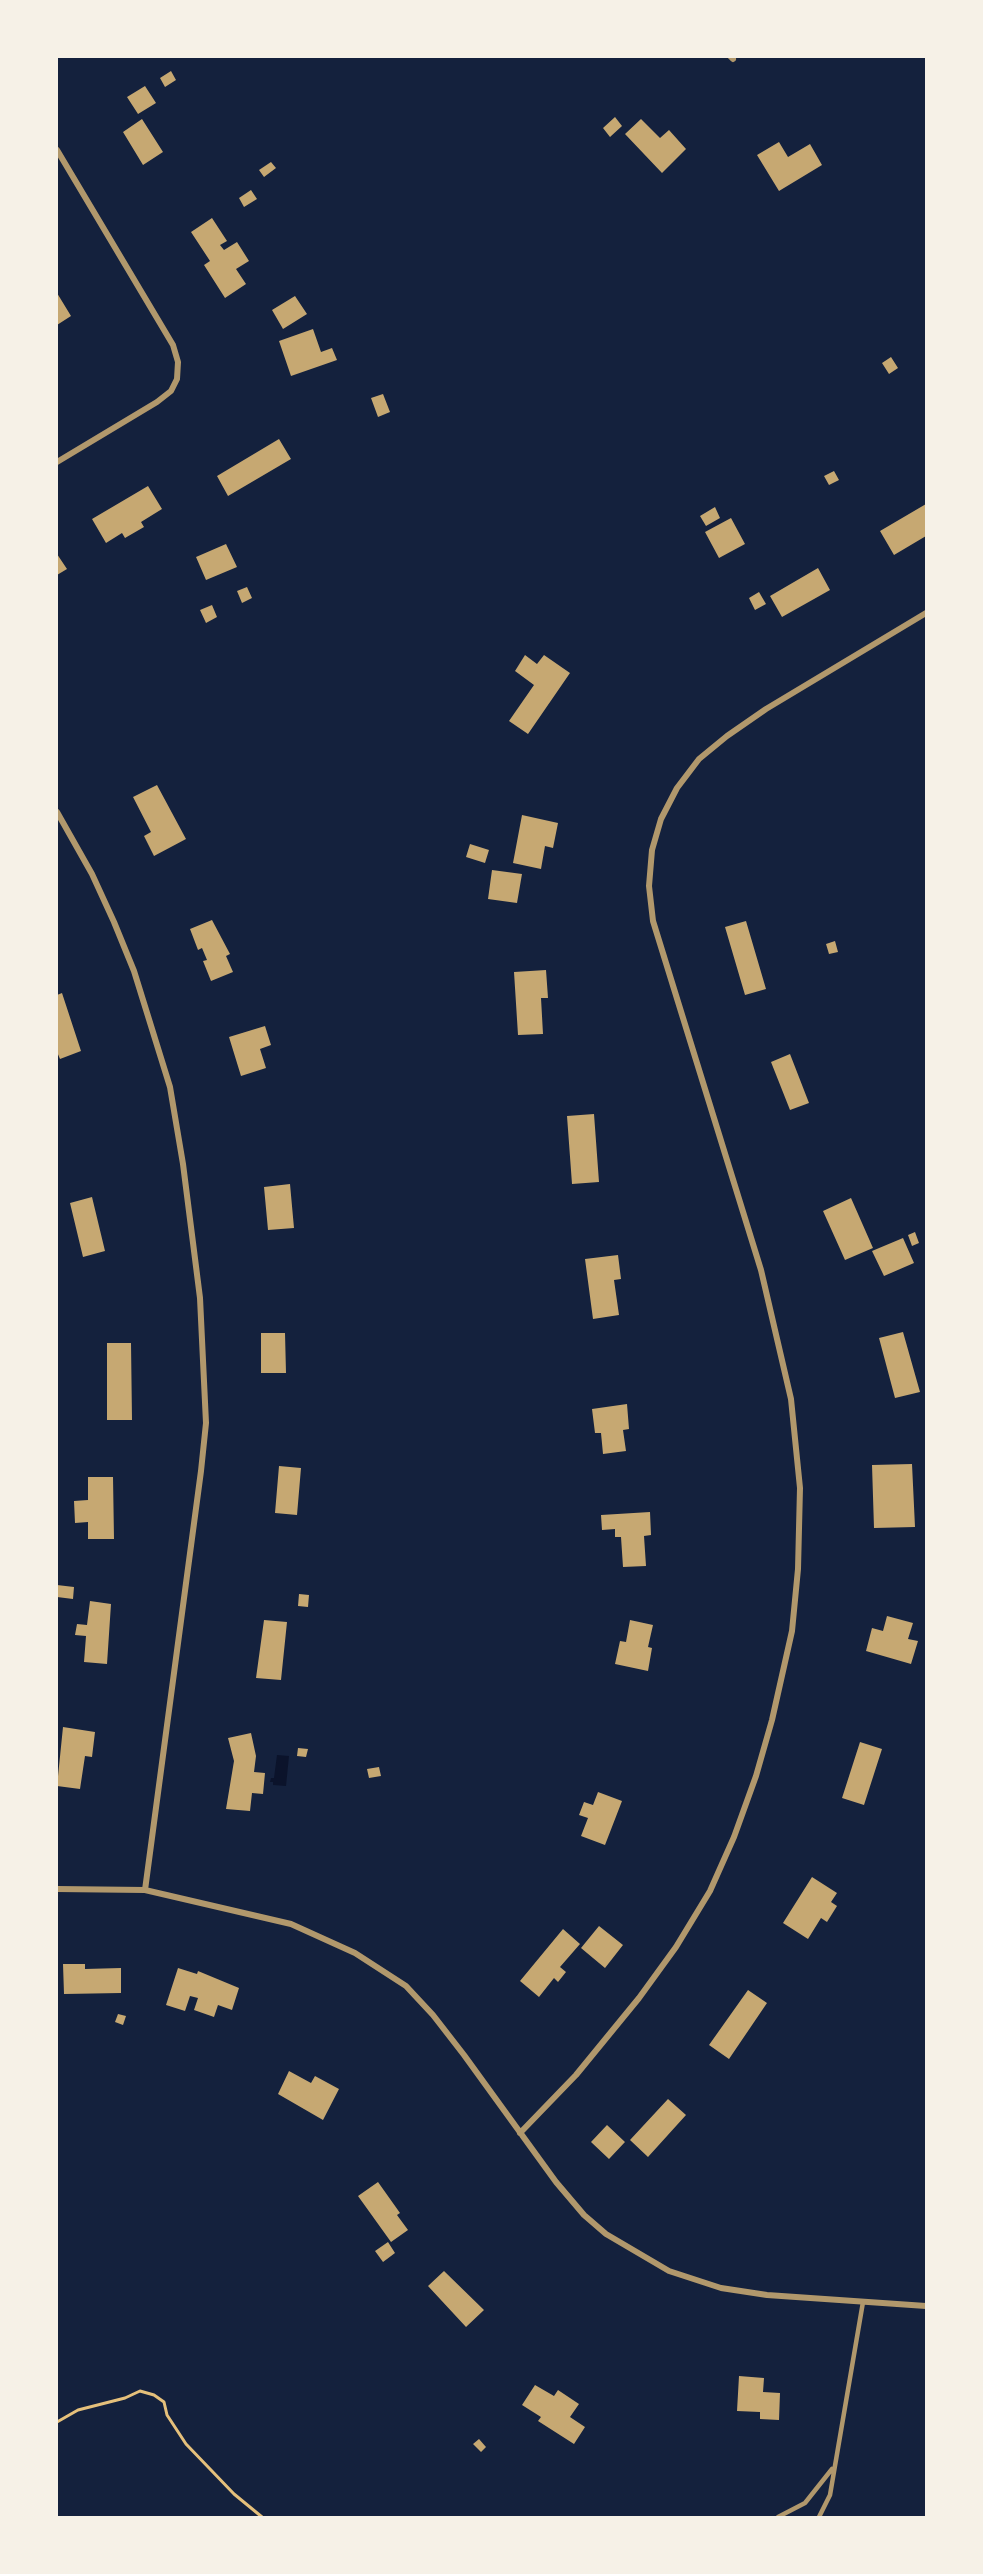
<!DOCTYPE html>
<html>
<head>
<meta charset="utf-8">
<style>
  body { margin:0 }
  #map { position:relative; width:983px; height:2574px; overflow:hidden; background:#14213d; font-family:Lato,sans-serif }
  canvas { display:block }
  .frame { position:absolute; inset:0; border:58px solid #f6f1e7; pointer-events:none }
</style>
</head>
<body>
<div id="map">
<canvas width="983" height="2574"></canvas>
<div class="frame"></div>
</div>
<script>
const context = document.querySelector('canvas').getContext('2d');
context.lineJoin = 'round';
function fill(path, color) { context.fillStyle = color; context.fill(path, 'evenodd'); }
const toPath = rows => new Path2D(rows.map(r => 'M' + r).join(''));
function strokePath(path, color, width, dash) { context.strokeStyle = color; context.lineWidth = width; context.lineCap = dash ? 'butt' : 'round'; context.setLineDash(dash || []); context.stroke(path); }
const water = toPath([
  [277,1755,289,1756,286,1786,273,1785,273,1782,270,1782,271,1778,274,1778]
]);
const building = toPath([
  [171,71,176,80,165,87,160,78],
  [145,86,156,103,138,114,127,97],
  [615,117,622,126,610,137,603,128],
  [142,119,163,152,143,165,123,132],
  [641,119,660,138,669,130,686,149,662,173,625,134],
  [779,142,788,157,810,144,822,165,779,191,757,155],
  [271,162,276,168,264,177,259,170],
  [251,190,257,199,244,207,239,198],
  [212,218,227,241,220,245,224,250,237,242,249,261,236,269,246,284,225,298,204,265,210,261,191,232],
  [57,293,71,316,57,325],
  [295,296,307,314,283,329,272,310],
  [313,329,321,352,332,348,337,360,291,376,279,341],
  [891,357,898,368,889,374,882,363],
  [383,394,390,412,378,417,371,398],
  [279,439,291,459,228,496,217,476],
  [834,471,839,480,829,485,824,476],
  [148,486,162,509,141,522,144,527,125,538,122,533,106,543,92,519],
  [926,504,926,536,894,555,880,531],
  [715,507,720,518,706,526,700,516],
  [731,518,745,544,719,558,705,532],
  [226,544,237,567,206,580,196,557],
  [57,554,67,569,57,575],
  [818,568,830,590,782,617,770,596],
  [247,587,252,598,242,603,237,591],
  [759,592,766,604,755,610,749,598],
  [212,605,217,617,206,623,200,610],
  [525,655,537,664,544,655,570,673,528,734,509,721,534,685,515,671],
  [157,785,186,839,154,856,144,836,151,832,133,797],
  [522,815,558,823,553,848,545,846,541,869,513,863],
  [470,844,489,850,485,863,466,857],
  [492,870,522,874,517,903,488,899],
  [212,920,230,954,226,956,233,972,211,981,203,961,207,960,202,948,198,950,190,929],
  [746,921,766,989,745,995,725,927],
  [835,941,838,952,829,954,826,944],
  [546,970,548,998,541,998,543,1034,518,1035,514,972],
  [62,993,81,1051,60,1059,57,1052,57,995],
  [265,1026,271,1045,260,1049,266,1068,241,1076,229,1037],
  [790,1054,809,1103,790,1110,771,1062],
  [594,1114,599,1182,572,1184,567,1116],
  [290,1184,294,1228,268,1230,264,1187],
  [92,1197,105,1251,83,1257,70,1203],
  [851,1198,873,1248,845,1260,823,1211],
  [915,1232,919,1243,912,1246,908,1235],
  [903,1238,914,1263,884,1276,872,1251],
  [618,1255,621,1279,614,1280,619,1315,593,1319,585,1259],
  [903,1332,920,1392,895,1398,879,1338],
  [261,1333,285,1333,286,1373,261,1373],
  [107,1343,131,1343,132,1420,107,1420],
  [627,1404,629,1429,623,1430,626,1451,603,1454,601,1433,595,1433,592,1409],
  [912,1464,915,1527,874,1528,872,1465],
  [279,1466,301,1468,297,1515,275,1513],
  [88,1477,113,1477,114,1539,88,1539,88,1522,75,1523,74,1501,88,1500],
  [650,1512,651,1535,644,1536,646,1566,623,1567,621,1537,615,1537,615,1529,602,1530,601,1515],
  [57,1585,74,1587,73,1599,57,1597],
  [299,1594,309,1595,308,1607,298,1606],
  [90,1601,111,1604,107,1664,84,1662,86,1636,75,1635,77,1624,87,1625],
  [887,1616,913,1623,908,1639,918,1641,911,1664,866,1651,872,1628,883,1631],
  [264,1620,287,1622,281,1680,256,1678],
  [630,1620,653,1625,648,1647,652,1648,648,1671,615,1664,620,1641,626,1642],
  [63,1727,95,1732,92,1757,85,1756,80,1789,57,1786],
  [251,1733,256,1756,254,1772,265,1773,263,1794,252,1793,250,1811,226,1809,234,1761,228,1738],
  [860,1742,882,1749,864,1805,842,1798],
  [298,1748,308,1749,306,1757,297,1756],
  [379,1767,381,1776,369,1778,367,1769],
  [598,1792,622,1801,605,1845,581,1836,588,1818,579,1815,584,1802,593,1805],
  [812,1877,837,1893,831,1902,837,1906,827,1922,821,1918,808,1939,783,1923],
  [599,1926,623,1945,605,1968,581,1948],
  [563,1929,580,1944,560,1967,566,1972,558,1982,554,1978,539,1997,520,1981],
  [63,1964,85,1964,85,1969,121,1968,121,1993,64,1994],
  [178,1968,197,1974,198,1971,239,1988,232,2010,218,2005,214,2017,194,2010,198,1998,190,1996,185,2011,166,2005],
  [748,1990,767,2003,729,2059,709,2045],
  [118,2014,126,2016,123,2025,115,2022],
  [289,2071,311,2083,315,2076,339,2089,323,2120,278,2094],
  [668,2099,686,2115,648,2157,630,2140],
  [607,2125,625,2142,609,2159,591,2142],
  [378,2182,400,2213,397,2215,408,2230,391,2242,358,2196],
  [388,2242,395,2253,383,2262,375,2251],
  [444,2271,484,2310,466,2327,428,2286],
  [739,2376,764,2378,763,2392,780,2393,779,2420,760,2419,760,2412,737,2411],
  [535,2385,554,2396,558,2390,579,2404,570,2417,585,2427,574,2444,538,2421,541,2417,522,2405],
  [479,2439,486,2447,481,2452,473,2444]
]);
const path = toPath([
  [57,2422,78,2410,125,2398,140,2391,154,2395,164,2402,167,2415,186,2444,234,2494,262,2517]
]);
const service = toPath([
  [778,2517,805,2503,832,2469],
  [819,2517,830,2495,863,2302]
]);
const minor = toPath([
  [731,57,733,59],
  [57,150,173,345,178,362,177,379,171,391,157,402,57,462],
  [57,812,92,874,114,922,134,971,170,1087,183,1164,200,1298,206,1423,201,1471,145,1890],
  [57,1889,145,1890,291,1924,355,1953,406,1986,433,2015,464,2055,556,2182,584,2215,606,2234,669,2271,721,2288,767,2295,926,2306],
  [520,2133,576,2075,639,1998,676,1947,710,1891,734,1837,756,1776,772,1720,792,1631,798,1569,800,1488,791,1399,761,1270,653,921,649,886,652,850,661,819,677,788,699,759,727,736,766,709,926,613]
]);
fill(water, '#0b132b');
fill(building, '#c6a872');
strokePath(path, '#e5c07b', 3);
strokePath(service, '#b1986c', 4.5);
strokePath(minor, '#b1986c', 6);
</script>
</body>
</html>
